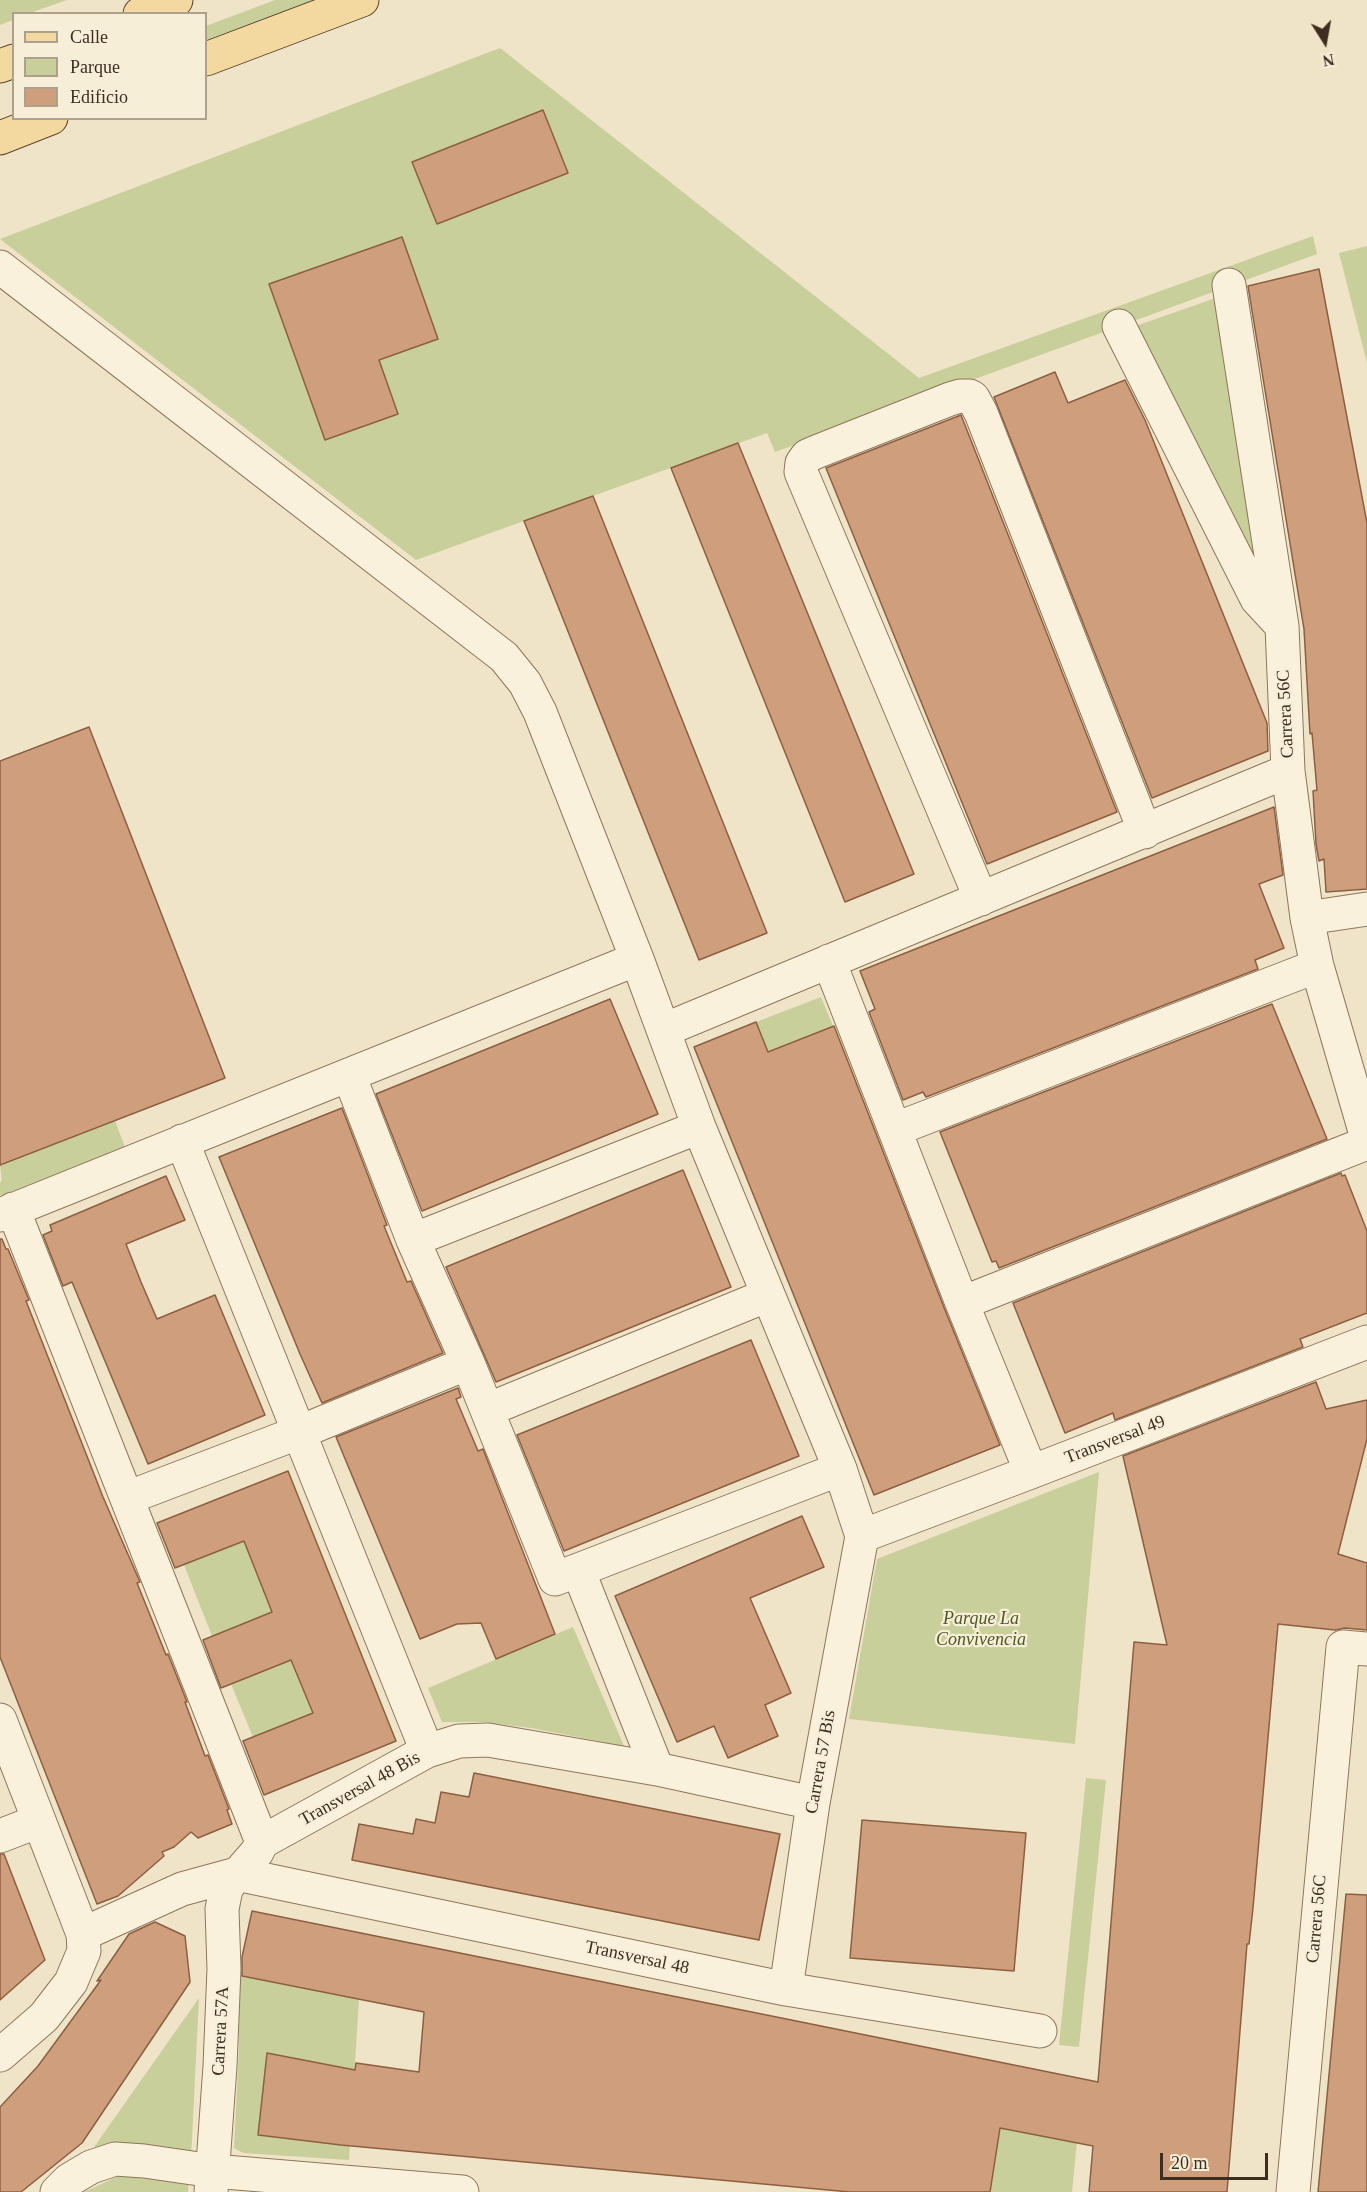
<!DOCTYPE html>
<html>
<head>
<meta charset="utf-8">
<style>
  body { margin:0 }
  #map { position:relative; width:1367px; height:2192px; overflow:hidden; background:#f0e4c8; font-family:Georgia,serif }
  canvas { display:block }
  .legend { position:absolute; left:12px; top:12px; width:195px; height:108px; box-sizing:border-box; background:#f7eed8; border:2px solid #ada18e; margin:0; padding:8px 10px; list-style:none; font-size:18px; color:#3d2e20 }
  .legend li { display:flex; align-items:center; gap:12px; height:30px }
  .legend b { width:30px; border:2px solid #ada18e }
  .north { position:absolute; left:1295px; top:12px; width:60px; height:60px; -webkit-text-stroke:4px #f7eed8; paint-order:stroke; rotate:169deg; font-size:16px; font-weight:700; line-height:24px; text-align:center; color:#3d2e20 }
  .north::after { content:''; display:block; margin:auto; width:21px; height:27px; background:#3d2e20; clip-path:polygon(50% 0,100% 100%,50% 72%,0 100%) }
  .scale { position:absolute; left:1160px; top:2153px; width:108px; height:27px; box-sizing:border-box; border:3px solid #3d2e20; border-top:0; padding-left:8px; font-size:18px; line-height:21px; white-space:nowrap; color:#3d2e20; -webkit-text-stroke:4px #f7eed8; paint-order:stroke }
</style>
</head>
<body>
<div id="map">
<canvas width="1367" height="2192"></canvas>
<ul class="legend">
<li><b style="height:8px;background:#f3d9a0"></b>Calle</li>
<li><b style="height:16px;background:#c9cf9b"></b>Parque</li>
<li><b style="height:16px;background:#cf9f7d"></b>Edificio</li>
</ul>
<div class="north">N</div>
<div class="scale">20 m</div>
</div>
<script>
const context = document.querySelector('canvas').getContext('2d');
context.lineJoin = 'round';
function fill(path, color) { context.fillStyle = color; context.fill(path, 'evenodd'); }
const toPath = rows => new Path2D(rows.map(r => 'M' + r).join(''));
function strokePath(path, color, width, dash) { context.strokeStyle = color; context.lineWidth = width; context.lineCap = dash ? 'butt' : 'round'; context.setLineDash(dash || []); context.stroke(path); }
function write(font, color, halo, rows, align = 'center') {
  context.font = font + ' Georgia,serif'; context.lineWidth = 4.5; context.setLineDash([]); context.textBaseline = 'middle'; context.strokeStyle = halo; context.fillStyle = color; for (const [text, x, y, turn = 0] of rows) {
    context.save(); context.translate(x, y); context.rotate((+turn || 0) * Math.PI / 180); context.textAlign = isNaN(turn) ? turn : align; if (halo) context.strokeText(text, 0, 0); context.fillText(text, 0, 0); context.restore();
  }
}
const green = toPath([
  [0,0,67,0,30,13,14,14,13,20,0,25],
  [275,0,316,0,206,41,206,26],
  [500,48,919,378,1313,236,1317,254,775,452,767,433,416,560,0,239],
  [1367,246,1367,363,1339,253],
  [1224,295,1268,594,1127,329],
  [821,997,833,1026,768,1052,756,1022],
  [115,1121,125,1147,0,1196,0,1182,2,1181,0,1165],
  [1099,1472,1075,1744,849,1719,877,1559],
  [244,1541,272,1612,212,1636,184,1565],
  [573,1627,624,1746,531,1728,482,1722,442,1722,428,1688],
  [291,1660,313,1713,253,1737,231,1684],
  [1086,1778,1106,1780,1079,2047,1059,2045],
  [239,1975,359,1999,349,2160,243,2153,234,2148,239,2047],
  [267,2053,307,2061,298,2140,258,2135],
  [199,1998,191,2159,94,2147],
  [1000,2128,1077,2142,1072,2192,990,2192],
  [125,2173,189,2178,188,2192,84,2192]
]);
const building = toPath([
  [543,110,568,173,437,224,412,162,543,110],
  [402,237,438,339,379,360,398,414,325,440,269,284,402,237],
  [1319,269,1367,523,1367,889,1326,892,1324,859,1319,861,1316,844,1313,791,1317,790,1312,733,1310,734,1304,629,1248,286,1319,269],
  [1055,372,1068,403,1125,380,1145,420,1267,723,1268,751,1152,798,994,397,1055,372],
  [961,415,1117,812,987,864,826,468,961,415],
  [738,443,914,874,845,902,671,468,738,443],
  [593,496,767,933,699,960,524,521,593,496],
  [89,727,225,1078,0,1165,0,761,89,727],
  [1274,807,1283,875,1259,884,1284,948,1255,960,1258,969,926,1097,923,1092,903,1100,869,1012,875,1009,860,971,1274,807],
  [610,999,658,1114,422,1211,376,1094,610,999],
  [1272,1004,1327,1139,999,1268,996,1261,992,1262,940,1132,1272,1004],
  [756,1022,768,1052,834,1026,945,1310,1000,1445,874,1495,694,1047,756,1022],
  [342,1108,387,1225,384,1226,407,1282,411,1281,443,1353,322,1403,300,1354,219,1157,342,1108],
  [683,1170,731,1287,496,1382,446,1267,683,1170],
  [1341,1173,1342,1176,1345,1175,1367,1231,1367,1313,1300,1339,1303,1347,1115,1420,1113,1413,1065,1433,1013,1303,1341,1173],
  [166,1176,185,1220,126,1244,141,1282,157,1319,215,1295,265,1415,148,1464,72,1282,63,1286,43,1235,52,1231,50,1225,166,1176],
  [0,1239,2,1239,6,1249,8,1249,29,1300,26,1301,103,1497,140,1582,137,1583,152,1620,166,1655,168,1654,187,1702,185,1702,205,1756,208,1755,229,1809,227,1810,232,1824,198,1838,191,1832,174,1847,162,1852,164,1856,118,1896,97,1904,0,1657,0,1239],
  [751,1340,799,1456,564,1551,517,1435,751,1340],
  [1316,1382,1326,1409,1367,1400,1367,1439,1338,1554,1367,1563,1367,1630,1345,1628,1335,1630,1278,1624,1253,1908,1249,1944,1247,1944,1227,2192,1089,2192,1093,2146,1000,2128,990,2192,850,2192,341,2145,258,2135,267,2053,355,2070,356,2063,419,2072,424,2012,242,1976,242,1957,252,1911,1098,2082,1134,1642,1167,1645,1123,1456,1316,1382],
  [458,1388,461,1397,456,1399,478,1451,483,1449,555,1634,496,1659,481,1623,457,1624,420,1639,336,1437,458,1388],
  [288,1471,396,1741,264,1795,243,1741,313,1713,291,1660,221,1688,203,1640,272,1612,244,1541,175,1568,157,1523,288,1471],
  [802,1516,824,1567,750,1598,791,1693,765,1705,778,1736,728,1758,714,1726,677,1742,615,1596,802,1516],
  [474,1773,780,1834,759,1940,352,1860,359,1824,413,1834,416,1819,435,1823,441,1792,469,1797,474,1773],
  [862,1820,1026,1833,1014,1971,850,1958,862,1820],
  [0,1854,4,1854,45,1960,0,2000,0,1854],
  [1346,1894,1367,1895,1367,2192,1318,2192,1346,1894],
  [155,1922,185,1936,190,1982,82,2143,21,2192,0,2192,0,2107,38,2066,101,1980,97,1981,129,1934,155,1922]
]);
const minor = toPath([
  [0,267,504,657,525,683,540,712,637,959,699,1127,840,1469,862,1536,813,1803,786,1989],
  [1229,285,1282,626,1288,771,1307,918,1317,966,1367,1138],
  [1119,326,1257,599,1282,626],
  [981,899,801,472,802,463,807,456,816,452,950,399,960,396,970,396,973,398,981,413,1145,832],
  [1307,918,1367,909],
  [829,961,962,1303,1031,1472],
  [664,1030,1288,771],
  [349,1075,413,1240,468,1363,555,1579,840,1469],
  [896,1129,1317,966],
  [182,1141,427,1751],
  [13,1209,262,1842],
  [0,1215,637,959],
  [413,1240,699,1127],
  [962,1303,1367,1143],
  [487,1410,768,1295],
  [127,1498,300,1432,468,1363],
  [862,1536,1031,1472,1367,1342],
  [578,1570,657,1769],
  [0,1720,83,1934],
  [0,1836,39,1821],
  [0,2055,44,2017,71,1982,84,1951,83,1934,182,1889,237,1874,786,1989,1040,2031],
  [57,2192,69,2180,91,2167,115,2159,144,2161,213,2171,462,2192],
  [211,2192,220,2066,224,1969,222,1909,226,1889,230,1883,257,1852,262,1842,427,1751,459,1741,488,1740,657,1769,813,1803],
  [1293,2192,1343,1647,1367,1649]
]);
const major = toPath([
  [140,14,176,0],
  [206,59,362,0],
  [0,66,14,61],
  [0,138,51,118]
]);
const streetNames = [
  ["Carrera 56C",1286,714,-93],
  ["Transversal 49",1115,1440,-21],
  ["Carrera 57 Bis",821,1762,-80],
  ["Transversal 48 Bis",360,1789,-29],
  ["Carrera 56C",1317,1919,-85],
  ["Transversal 48",637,1958,12],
  ["Carrera 57A",221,2031,-87]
];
const parkNames = [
  ["Parque La",981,1619],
  ["Convivencia",981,1640]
];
fill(green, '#c9cf9b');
fill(building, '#cf9f7d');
strokePath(building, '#8d5f41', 1.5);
strokePath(minor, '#8d765c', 35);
strokePath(major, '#5b4430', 35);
strokePath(minor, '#faf1dc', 33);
strokePath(major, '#f3d9a0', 33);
write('18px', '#3d2e20', '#f7eed8', streetNames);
write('italic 18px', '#4d5a26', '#f7eed8', parkNames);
</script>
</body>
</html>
